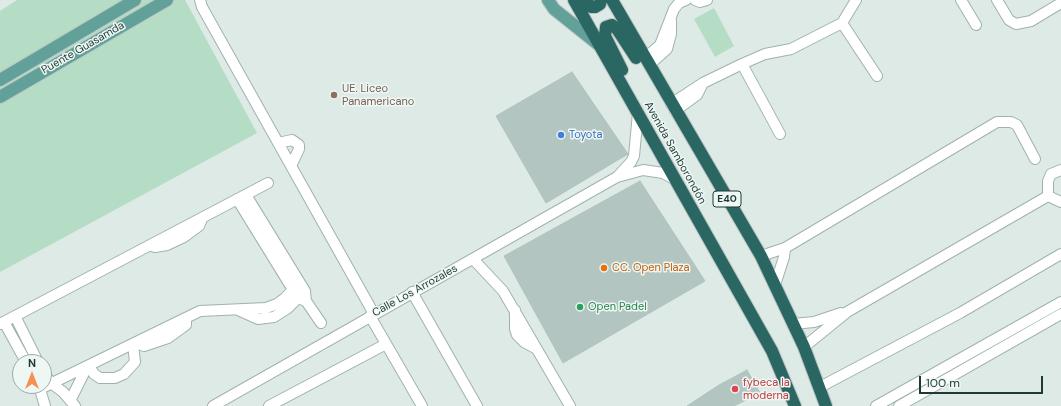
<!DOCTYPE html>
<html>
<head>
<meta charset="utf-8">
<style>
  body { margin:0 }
  #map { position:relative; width:1061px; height:406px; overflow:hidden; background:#deeae6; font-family:"DM Sans",sans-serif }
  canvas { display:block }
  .north { position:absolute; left:12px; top:354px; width:40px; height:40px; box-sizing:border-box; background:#eef7f4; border:1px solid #9baba8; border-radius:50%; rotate:0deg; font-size:11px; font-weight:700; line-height:16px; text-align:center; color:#1f3a36 }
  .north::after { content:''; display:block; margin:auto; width:14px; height:18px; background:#f68f50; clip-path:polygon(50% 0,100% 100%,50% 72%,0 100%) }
  .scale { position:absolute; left:919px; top:376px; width:124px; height:18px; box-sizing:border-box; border:2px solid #1f3a36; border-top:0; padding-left:5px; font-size:12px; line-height:14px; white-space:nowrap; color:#1f3a36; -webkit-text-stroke:3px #eef7f4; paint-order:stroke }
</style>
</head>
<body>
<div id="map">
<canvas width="1061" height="406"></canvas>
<div class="north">N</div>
<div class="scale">100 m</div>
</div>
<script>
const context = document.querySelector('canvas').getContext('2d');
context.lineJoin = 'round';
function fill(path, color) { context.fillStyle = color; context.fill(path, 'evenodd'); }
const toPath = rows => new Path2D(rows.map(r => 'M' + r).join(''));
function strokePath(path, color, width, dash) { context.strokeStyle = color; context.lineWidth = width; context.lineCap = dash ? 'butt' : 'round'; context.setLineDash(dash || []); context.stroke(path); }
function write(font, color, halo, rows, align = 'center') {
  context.font = font + ' "DM Sans",sans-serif'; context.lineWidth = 3; context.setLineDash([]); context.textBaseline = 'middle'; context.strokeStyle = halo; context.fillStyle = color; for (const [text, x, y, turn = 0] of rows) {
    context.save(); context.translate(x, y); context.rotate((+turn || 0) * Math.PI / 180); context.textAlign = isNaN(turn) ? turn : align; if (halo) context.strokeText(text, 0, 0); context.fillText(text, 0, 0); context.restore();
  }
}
const green = toPath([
  [17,0,185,0,257,133,0,272,0,11],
  [714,8,734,46,715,57,694,19]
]);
const building = toPath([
  [572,72,628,154,546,203,496,116,572,72],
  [640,181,705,281,563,363,504,256,640,181],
  [747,370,760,393,734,406,687,406,719,385,747,370]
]);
const minor = toPath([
  [200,0,202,7,374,314],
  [695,0,700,2,707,0],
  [961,0,976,25],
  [997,0,1009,20,1016,24,1031,21,1061,3],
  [842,23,877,76],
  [645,58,660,45,674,9,679,3,686,0],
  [742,64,780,134],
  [649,65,667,49,671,34,671,20],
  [671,104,703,83,742,64,765,54,791,49,842,23,856,0],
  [675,111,697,95,703,83],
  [278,143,292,140,299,145,299,149,291,166],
  [618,176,631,162,634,156,638,113],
  [246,195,305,291,306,301,321,323],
  [1048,196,1048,181,1051,174,1061,170],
  [1048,196,1061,202],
  [237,199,298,298,306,301],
  [152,246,155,247,167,245,184,237,199,226,202,219],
  [761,256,785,248,997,122,1011,122,1017,125,1035,159],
  [473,259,503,291,570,406],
  [775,285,784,257,785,248],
  [412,292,477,406],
  [238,310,258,319,274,317,288,308,302,294],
  [515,310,515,329,517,335,524,342,537,349],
  [15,316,38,362],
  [370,316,422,406],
  [4,322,26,362],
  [0,324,268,183],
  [793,324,814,322,841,313],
  [136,343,144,346,168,338,186,325,186,318],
  [804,347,847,312,1048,196],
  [89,366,94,374,100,378,115,378,124,374,135,362,133,344],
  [44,373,51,383,63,392,75,406],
  [39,386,45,406],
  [820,387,960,313,1061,254],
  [40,389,200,311,266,308,277,304,285,298,299,283],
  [71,399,87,367],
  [213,406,617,177,643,170,663,173,674,179],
  [269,406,386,344],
  [876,406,1061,302],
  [899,406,1061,314]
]);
const major = toPath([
  [548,0,554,9,599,45],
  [0,80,135,0],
  [0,97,167,0]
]);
const highway = toPath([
  [574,0,772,351,795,406],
  [585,0,591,7,595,7,600,4,601,0],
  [612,0,761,256,804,347,826,406],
  [622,70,605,36,606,27,612,25,617,29,636,58]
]);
const markers = [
  [334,95,4,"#8d6e63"],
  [561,135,4,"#3f7fe0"],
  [604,268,4,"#e8710a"],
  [580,307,4,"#2e9e5b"],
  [735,389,4,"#e0444e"]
];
const shields = [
  [727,199,28]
];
const shieldNames = [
  ["E40",727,199]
];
const streetNames = [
  ["Puente Guasamda",83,48,-30],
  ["Avenida Samborondón",675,153,61],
  ["Calle Los Arrozales",415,291,-29]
];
const educationNames = [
  ["UE. Liceo",342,89],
  ["Panamericano",342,102]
];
const shopNames = [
  ["Toyota",569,135]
];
const foodNames = [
  ["CC. Open Plaza",612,268]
];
const leisureNames = [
  ["Open Padel",588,307]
];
const healthNames = [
  ["fybeca la",743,383],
  ["moderna",743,396]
];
fill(green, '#b5dcc5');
fill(building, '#b3c5c0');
strokePath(building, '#b0c4be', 1);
strokePath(minor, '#a1b2ae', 12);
strokePath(major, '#bcc4c3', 14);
strokePath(highway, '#bcc4c3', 14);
strokePath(minor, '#fff', 10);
strokePath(major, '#61a199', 12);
strokePath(highway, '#2a6762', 12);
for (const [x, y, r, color] of markers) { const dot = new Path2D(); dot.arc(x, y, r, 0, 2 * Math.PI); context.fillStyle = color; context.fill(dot); strokePath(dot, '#eef7f4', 1.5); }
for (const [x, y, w] of shields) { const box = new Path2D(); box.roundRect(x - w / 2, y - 8, w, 16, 3); context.fillStyle = '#eef7f4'; context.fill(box); strokePath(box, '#1f3a36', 1); }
write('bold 10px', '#1f3a36', null, shieldNames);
write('11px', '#1f3a36', '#eef7f4', streetNames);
write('11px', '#785e54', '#eef7f4', educationNames, 'left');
write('11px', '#366cbe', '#eef7f4', shopNames, 'left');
write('11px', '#c56008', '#eef7f4', foodNames, 'left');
write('11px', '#27864d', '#eef7f4', leisureNames, 'left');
write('11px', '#be3a42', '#eef7f4', healthNames, 'left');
</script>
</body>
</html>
